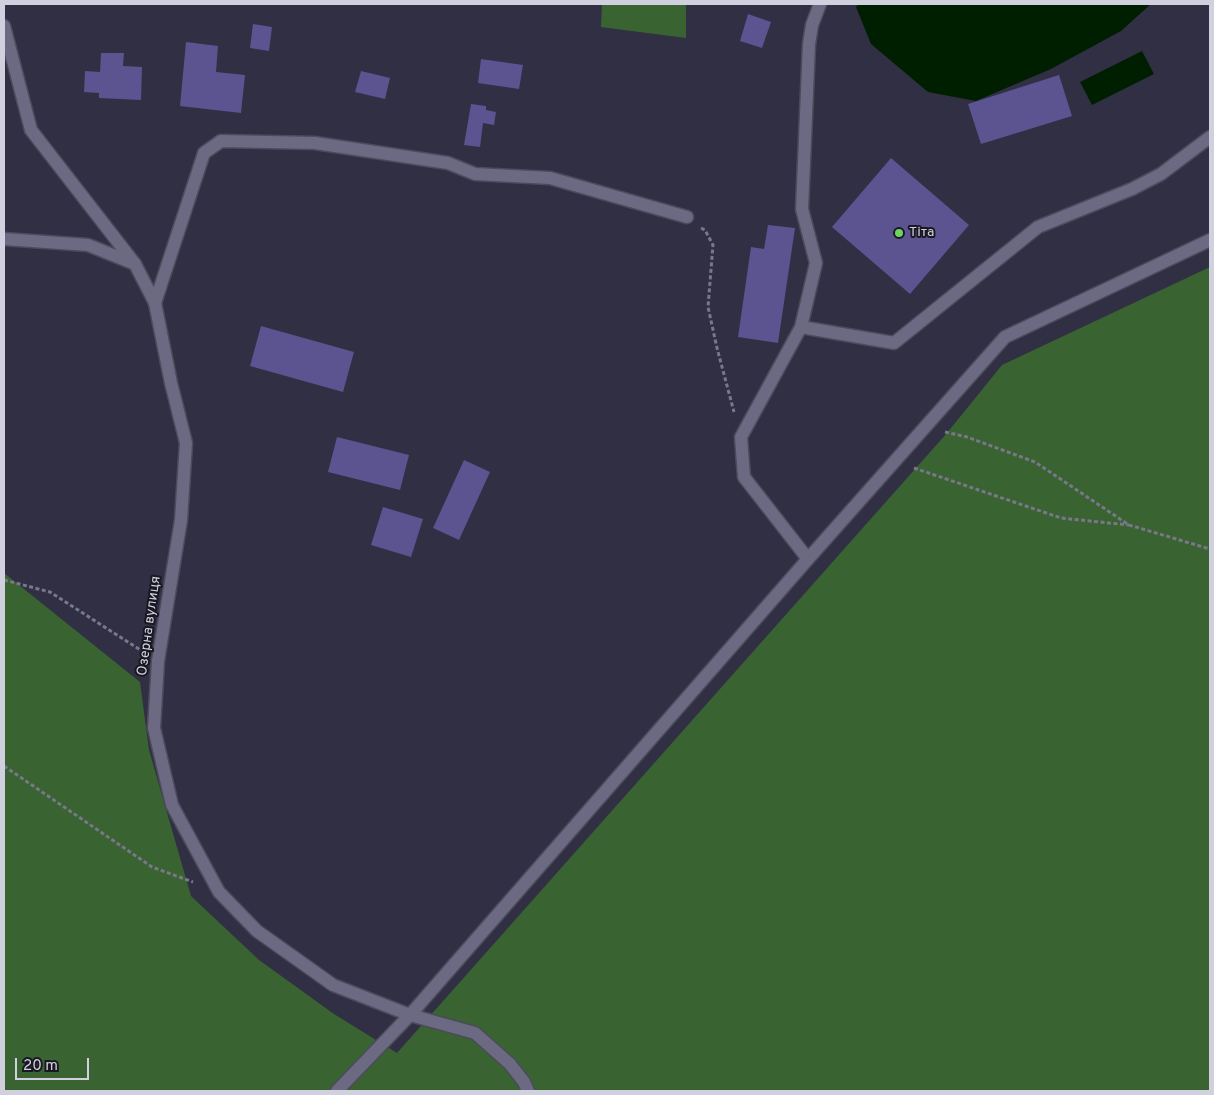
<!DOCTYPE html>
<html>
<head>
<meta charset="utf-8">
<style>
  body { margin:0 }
  #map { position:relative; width:1214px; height:1095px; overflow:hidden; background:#312f44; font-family:Overpass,sans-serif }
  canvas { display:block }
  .frame { position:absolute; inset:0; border:5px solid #d1d0de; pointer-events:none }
  .scale { position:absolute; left:15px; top:1058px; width:74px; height:22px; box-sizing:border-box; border:2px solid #d1d0de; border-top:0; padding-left:6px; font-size:15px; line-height:18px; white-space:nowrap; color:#d1d0de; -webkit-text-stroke:4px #191822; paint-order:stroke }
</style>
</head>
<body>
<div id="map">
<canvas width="1214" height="1095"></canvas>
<div class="frame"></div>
<div class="scale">20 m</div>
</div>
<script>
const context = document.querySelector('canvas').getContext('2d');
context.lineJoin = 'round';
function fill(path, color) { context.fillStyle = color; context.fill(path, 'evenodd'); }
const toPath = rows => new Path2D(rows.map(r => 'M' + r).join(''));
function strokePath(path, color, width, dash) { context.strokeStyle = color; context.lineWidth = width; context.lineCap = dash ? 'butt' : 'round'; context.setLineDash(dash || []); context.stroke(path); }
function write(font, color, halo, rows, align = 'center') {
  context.font = font + ' Overpass,sans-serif'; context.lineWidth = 4; context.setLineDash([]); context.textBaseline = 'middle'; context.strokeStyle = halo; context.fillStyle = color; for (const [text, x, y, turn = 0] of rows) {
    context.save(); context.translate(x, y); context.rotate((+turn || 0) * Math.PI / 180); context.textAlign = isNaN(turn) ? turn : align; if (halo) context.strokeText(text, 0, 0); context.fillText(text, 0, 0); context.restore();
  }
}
const green = toPath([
  [602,4,686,4,686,38,601,27],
  [1210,267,1210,1091,4,1091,4,573,140,682,149,750,191,896,259,960,334,1014,397,1053,947,433,1002,365]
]);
const water = toPath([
  [858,4,1151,4,1121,31,1051,69,976,101,928,92,871,44,856,7],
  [1142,51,1154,74,1092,105,1080,82]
]);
const building = toPath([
  [748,14,771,22,762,48,740,41],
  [253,24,272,27,269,51,250,48],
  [186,42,218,46,216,72,245,75,241,113,180,106],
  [101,53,124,53,123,66,142,67,141,100,99,98,99,93,84,92,85,71,100,72],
  [481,59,523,65,519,89,478,83],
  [361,71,390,78,385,99,355,92],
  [1059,75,1072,116,981,144,968,104],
  [471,104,486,106,486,110,496,112,494,125,483,123,480,147,464,145],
  [891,158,969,225,910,294,832,227],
  [768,225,795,228,778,343,738,337,751,247,764,249],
  [261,326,354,352,343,392,250,366],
  [337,437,409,455,400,490,328,472],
  [464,460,490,472,459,540,433,528],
  [383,507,423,519,411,557,371,545]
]);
const path = toPath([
  [701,228,705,230,713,245,708,307,717,348,734,412],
  [945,432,967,437,1035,462,1129,525,1210,549],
  [914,468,1061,518,1129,525],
  [4,580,50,592,142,651],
  [4,766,152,867,193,882]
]);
const lane = toPath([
  [4,26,31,130,135,264],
  [155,303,204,153,221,141,315,143,448,163,475,174,550,178,687,217],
  [801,327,894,343,1038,227,1132,189,1161,174,1210,137],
  [808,559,744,477,741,437,801,327,816,263,802,209,809,44,812,25,820,4],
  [410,1015,475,1033,510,1064,524,1082,528,1091]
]);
const street = toPath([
  [4,239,88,245,135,264,155,303,171,383,186,443,181,520,158,661,154,728,172,805,219,892,257,931,333,985,410,1015]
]);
const secondary = toPath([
  [337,1091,410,1015,808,559,1005,337,1210,240]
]);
const markers = [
  [899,233,5,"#70d35f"]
];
const poiNames = [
  ["Тіта",909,233]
];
const streetNames = [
  ["Озерна вулиця",150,626,-82]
];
fill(green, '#3a6332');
fill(water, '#001f00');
fill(building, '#5c5391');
strokePath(lane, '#4d4a5c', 15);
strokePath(street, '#4d4a5c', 15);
strokePath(secondary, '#4d4a5c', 15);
strokePath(path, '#797789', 3, [4, 2.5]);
strokePath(lane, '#6c6a82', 12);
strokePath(street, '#6c6a82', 12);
strokePath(secondary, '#6c6a82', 12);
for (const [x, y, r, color] of markers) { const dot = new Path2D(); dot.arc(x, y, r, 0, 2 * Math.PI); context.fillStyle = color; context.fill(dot); strokePath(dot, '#191822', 2); }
write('14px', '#d1d0de', '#191822', poiNames, 'left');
write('14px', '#d1d0de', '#191822', streetNames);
</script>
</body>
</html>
